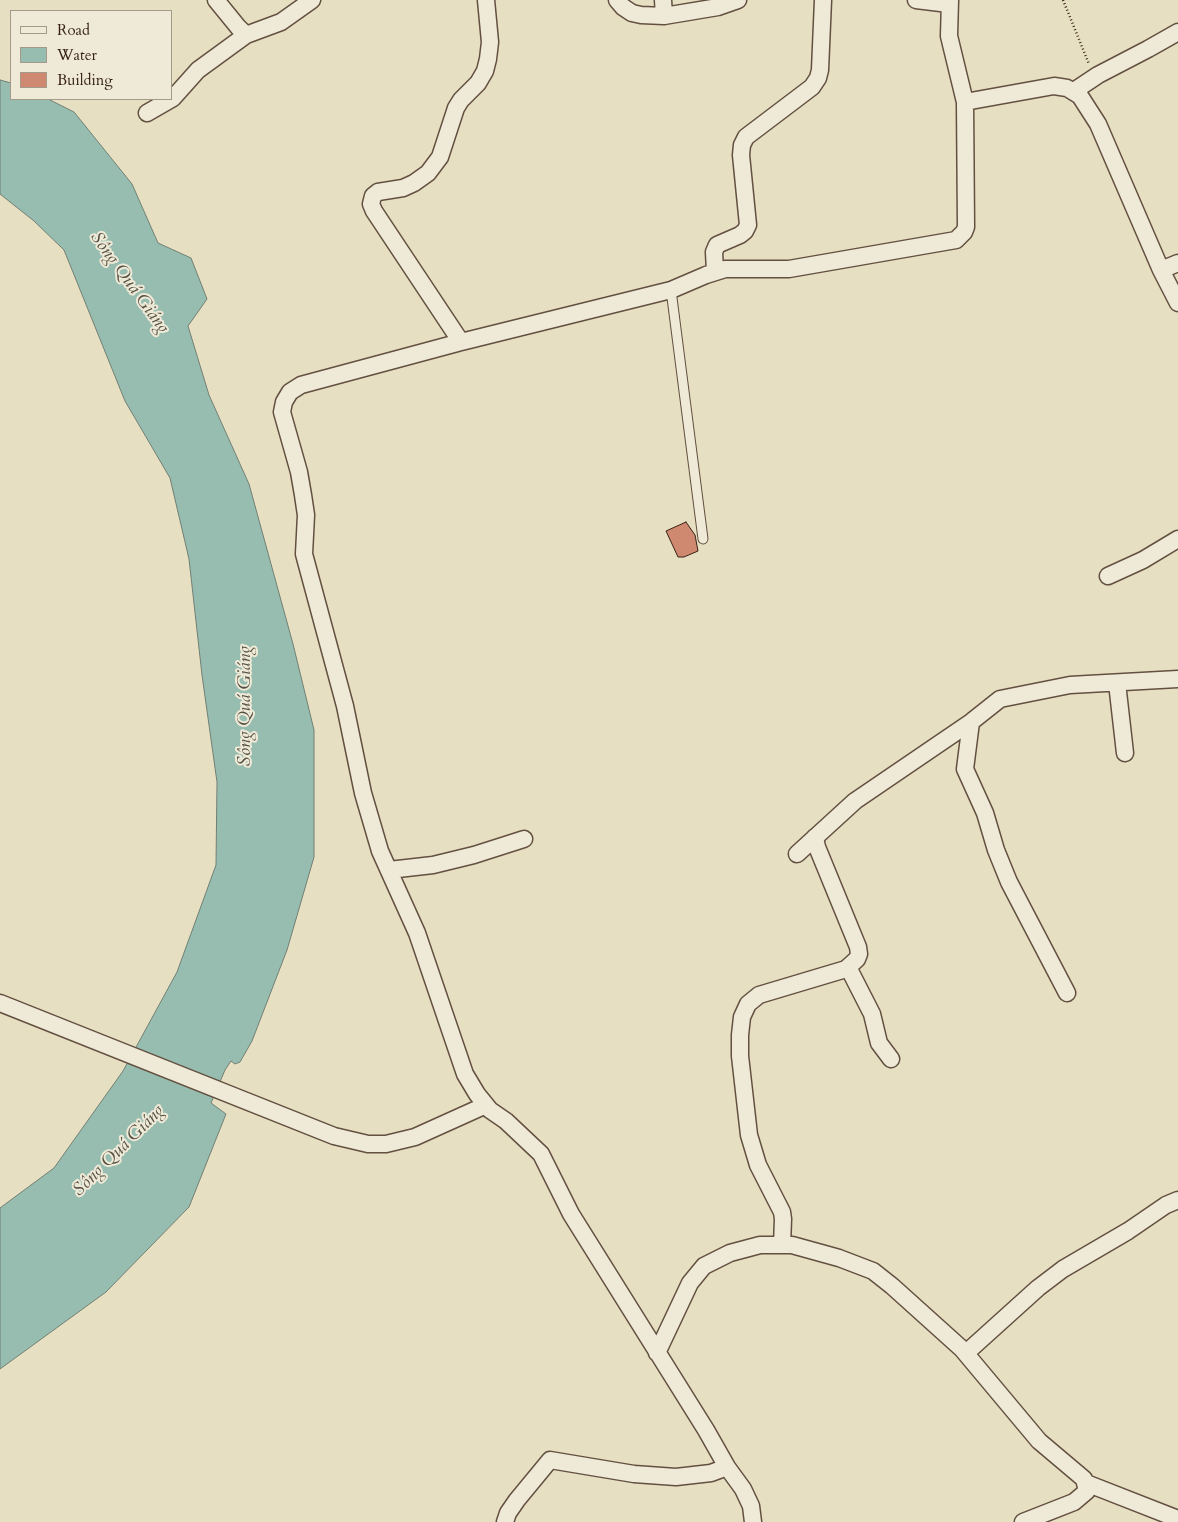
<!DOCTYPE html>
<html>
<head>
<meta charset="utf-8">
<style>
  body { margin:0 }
  #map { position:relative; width:1178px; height:1522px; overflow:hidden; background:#e7dfc1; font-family:Cardo,serif }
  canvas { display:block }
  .legend { position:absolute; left:10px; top:10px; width:162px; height:90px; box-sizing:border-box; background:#efead7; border:1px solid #a59a8a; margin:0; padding:6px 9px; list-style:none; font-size:15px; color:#372116 }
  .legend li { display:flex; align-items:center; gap:10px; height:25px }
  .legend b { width:25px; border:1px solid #a59a8a }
</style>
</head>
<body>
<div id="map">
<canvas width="1178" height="1522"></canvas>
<ul class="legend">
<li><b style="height:6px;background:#efead7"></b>Road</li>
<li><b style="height:14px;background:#97bdb1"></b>Water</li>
<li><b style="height:14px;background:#cf8970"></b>Building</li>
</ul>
</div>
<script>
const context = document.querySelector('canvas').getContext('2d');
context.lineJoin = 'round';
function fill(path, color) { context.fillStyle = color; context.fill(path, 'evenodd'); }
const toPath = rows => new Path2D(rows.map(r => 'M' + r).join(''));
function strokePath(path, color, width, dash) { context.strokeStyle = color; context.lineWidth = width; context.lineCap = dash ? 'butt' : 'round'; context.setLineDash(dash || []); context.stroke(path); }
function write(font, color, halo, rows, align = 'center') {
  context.font = font + ' Cardo,serif'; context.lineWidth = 4; context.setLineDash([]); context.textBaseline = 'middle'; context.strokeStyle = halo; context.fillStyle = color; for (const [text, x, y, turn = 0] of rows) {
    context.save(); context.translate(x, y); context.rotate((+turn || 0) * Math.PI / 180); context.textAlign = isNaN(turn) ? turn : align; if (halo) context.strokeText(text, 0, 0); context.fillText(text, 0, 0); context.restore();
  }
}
const water = toPath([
  [0,80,11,83,11,99,48,99,74,112,132,184,158,243,191,258,207,299,188,326,209,395,249,484,293,644,314,730,314,857,287,950,252,1041,240,1062,235,1064,231,1061,225,1070,211,1103,226,1114,189,1207,106,1292,0,1369,0,1208,54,1168,123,1071,177,972,216,865,217,782,202,675,189,559,170,478,125,401,64,250,34,221,0,194,0,80]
]);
const building = toPath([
  [686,522,695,535,698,551,684,557,678,557,666,531,686,522]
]);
const path = toPath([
  [1063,0,1089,64]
]);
const service = toPath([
  [671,290,703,539]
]);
const minor = toPath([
  [216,0,238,27,246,35,281,22,312,0],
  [617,0,623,7,632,13,641,15,664,16,718,7,738,0],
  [663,0,664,16],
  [916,0,949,4],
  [1074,91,1098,75,1148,49,1178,32],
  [965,102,1054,86,1067,88,1080,96,1098,124,1161,270,1178,303],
  [147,113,173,98,198,70,246,35],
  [1161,270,1178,263],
  [715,272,714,252,717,245,740,235,745,231,748,225,741,155,742,145,746,137,812,87,818,78,820,70,823,0],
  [461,342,374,211,371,204,373,196,378,192,403,188,414,183,428,173,440,157,456,108,461,100,478,83,485,71,488,59,490,42,486,0],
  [1108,576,1143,560,1178,539],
  [1117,683,1125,753],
  [971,722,965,769,985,813,996,850,1009,882,1067,993],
  [797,854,855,801,971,722,1000,699,1070,685,1178,679],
  [389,870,433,865,474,855,524,839],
  [848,967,872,1014,879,1043,891,1059],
  [0,1003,334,1136,368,1144,386,1144,415,1137,486,1105],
  [782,1245,783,1219,782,1212,758,1165,749,1135,740,1056,740,1035,742,1017,748,1004,759,995,846,969,857,959,859,954,858,947,817,847,815,837],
  [657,1353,690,1283,704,1266,730,1253,760,1245,792,1245,839,1258,873,1271,892,1286,962,1349,1039,1441,1084,1479,1087,1491,1074,1502,1023,1522],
  [966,1353,1038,1288,1063,1269,1128,1231,1166,1205,1178,1200],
  [1086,1483,1178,1519],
  [505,1522,508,1513,517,1500,550,1460,634,1474,676,1477,711,1473,727,1467],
  [753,1522,751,1506,743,1489,727,1467,706,1430,571,1214,541,1154,506,1121,490,1110,477,1094,465,1074,417,933,380,851,363,793,345,706,304,554,306,515,303,495,299,472,282,412,284,402,290,392,301,385,461,342,671,290,706,275,725,269,789,269,956,240,964,232,966,227,965,102,949,36,950,0]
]);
const waterNames = [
  ["Sông Quá Giáng",129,283,54],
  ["Sông Quá Giáng",246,706,-90],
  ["Sông Quá Giáng",119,1151,-45]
];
fill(water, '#97bdb1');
strokePath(water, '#717f73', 1);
fill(building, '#cf8970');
strokePath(building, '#372116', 1);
strokePath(service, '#635041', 11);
strokePath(minor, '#635041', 19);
strokePath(path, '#372116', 2.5, [1, 2.5]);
strokePath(service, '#efead7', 9);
strokePath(minor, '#efead7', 16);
write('italic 18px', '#545044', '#efead7', waterNames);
</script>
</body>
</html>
